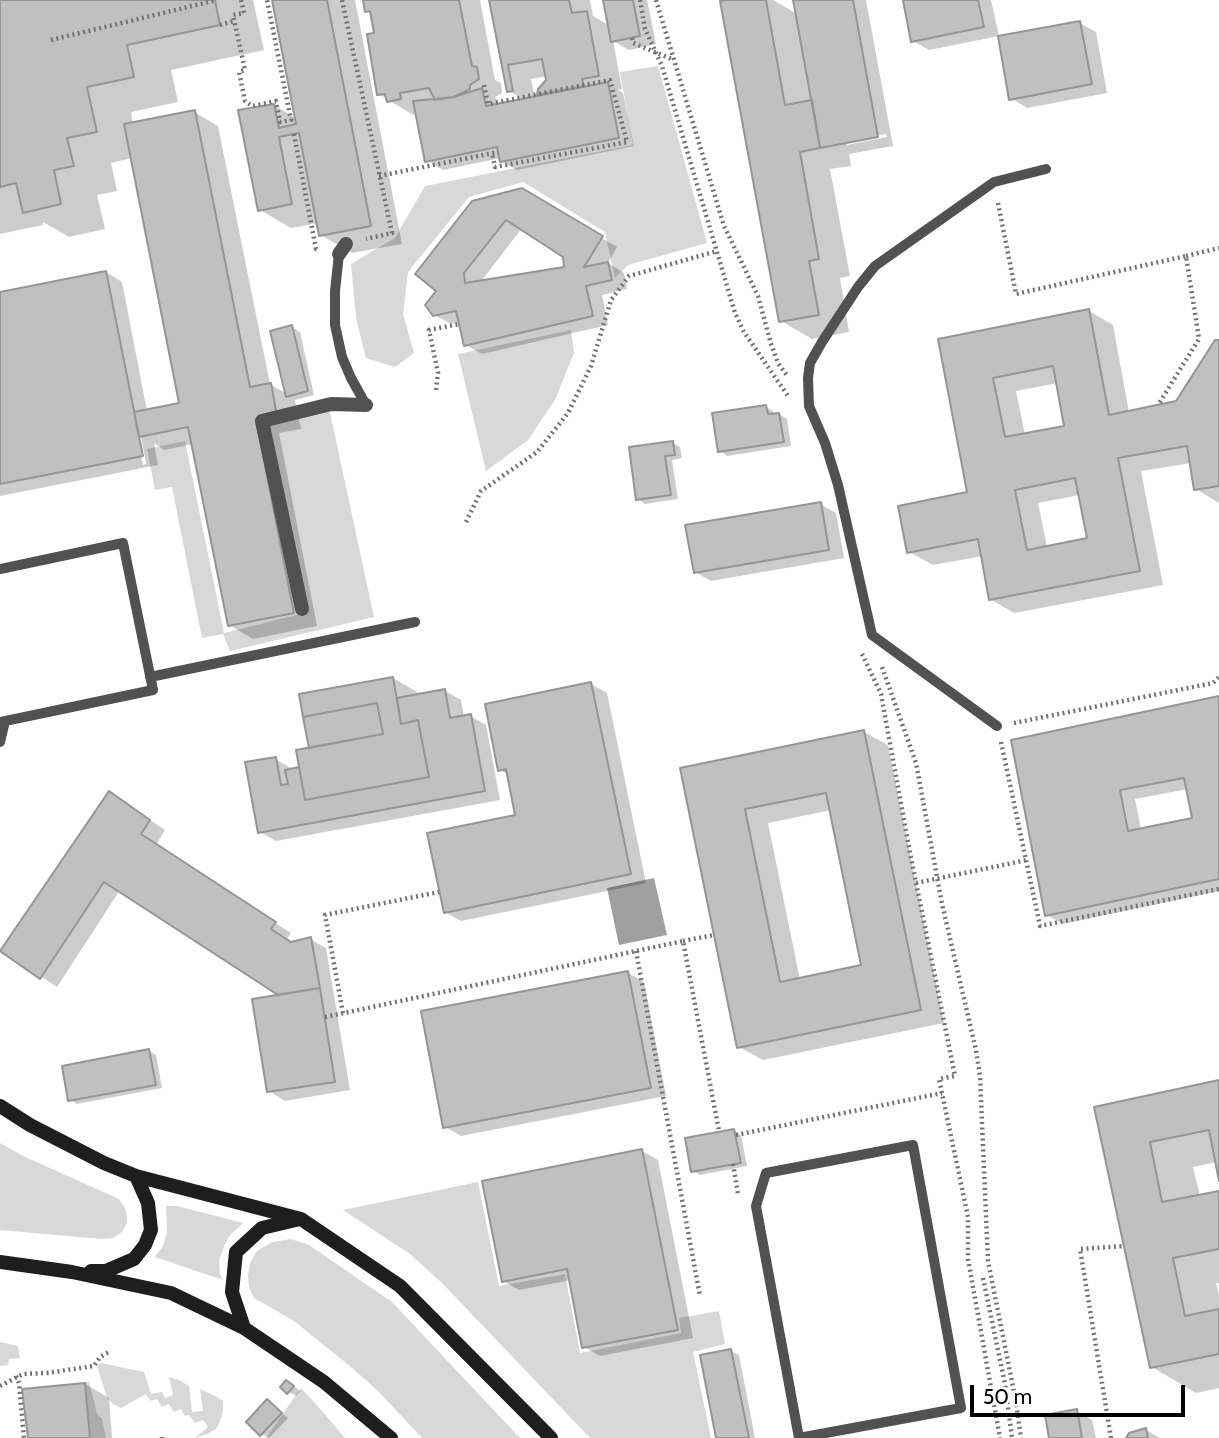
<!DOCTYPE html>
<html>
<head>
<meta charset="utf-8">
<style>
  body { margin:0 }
  #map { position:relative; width:1219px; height:1438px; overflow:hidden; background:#fff; font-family:Cabin,sans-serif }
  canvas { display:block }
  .scale { position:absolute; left:970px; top:1385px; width:215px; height:32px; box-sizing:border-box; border:4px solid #000; border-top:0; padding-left:9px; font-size:21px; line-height:24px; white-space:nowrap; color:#000; -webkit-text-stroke:5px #fff; paint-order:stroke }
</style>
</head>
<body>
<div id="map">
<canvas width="1219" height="1438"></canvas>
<div class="scale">50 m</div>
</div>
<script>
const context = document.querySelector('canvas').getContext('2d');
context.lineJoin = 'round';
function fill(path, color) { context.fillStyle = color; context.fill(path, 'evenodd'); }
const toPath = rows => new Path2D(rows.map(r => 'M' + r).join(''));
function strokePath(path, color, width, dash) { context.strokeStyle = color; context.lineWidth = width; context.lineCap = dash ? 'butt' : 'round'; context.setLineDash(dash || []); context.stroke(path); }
const green = toPath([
  [658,66,707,243,628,265,615,278,605,232,523,182,469,197,408,272,403,314,414,353,395,367,366,358,356,318,351,264,395,238,425,186,633,145,620,72],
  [571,330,574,353,555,400,528,440,486,471,458,354],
  [329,408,374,617,230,651,223,634,202,638,172,487,155,490,147,449,185,441,224,633,308,612,267,422],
  [0,1143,23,1156,119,1199,126,1210,127,1223,122,1232,113,1238,101,1239,0,1230],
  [478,1182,499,1286,565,1274,580,1353,681,1333,679,1318,719,1311,725,1344,693,1352,711,1438,590,1438,443,1284,410,1254,343,1210],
  [166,1206,177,1206,243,1223,230,1235,225,1244,219,1260,220,1274,223,1280,155,1257,163,1246,167,1233],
  [291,1239,309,1245,392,1302,520,1438,422,1438,378,1391,351,1367,294,1321,254,1298,249,1287,248,1275,250,1263,257,1251,272,1242],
  [0,1342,18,1346,20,1358,9,1359,8,1365,0,1366],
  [101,1363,144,1372,151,1394,162,1392,165,1398,173,1395,169,1377,179,1380,189,1386,192,1412,203,1411,200,1389,215,1396,223,1401,223,1412,219,1424,216,1429,207,1434,195,1438,208,1427,203,1420,195,1423,189,1415,185,1416,181,1409,174,1412,169,1404,162,1407,157,1399,151,1401,146,1394,121,1408,113,1404,107,1398,100,1375,97,1366],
  [89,1381,97,1414,102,1419,106,1438,90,1438,85,1383],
  [301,1388,323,1412,345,1438,266,1438]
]);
const water = toPath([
  [654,878,667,935,619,945,607,888]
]);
const shadow = toPath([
  [0,0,253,0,264,50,171,70,178,102,131,112,133,124,194,112,218,126,270,384,287,394,292,327,300,332,314,395,295,400,301,429,279,433,317,626,253,639,229,625,193,444,164,450,154,443,158,465,0,496,0,293,106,272,122,282,147,411,181,405,132,158,111,163,117,191,97,195,105,229,69,237,43,222,43,225,0,234],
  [136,432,141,436,146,464,143,465],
  [274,0,355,0,402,244,352,253,321,235,318,223,291,228,260,210,274,105,297,119],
  [365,0,480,0,495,80,501,83,502,93,495,97,499,106,524,100,509,91,491,0,590,0,593,16,610,26,605,0,647,0,656,44,629,50,613,41,622,89,618,90,623,93,634,146,517,170,501,161,501,158,443,170,427,160,417,114,413,115,379,94,376,35,372,14,367,11],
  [547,76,548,80,539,94,543,96,535,98,531,79],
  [736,0,773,0,797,14,795,0,866,0,893,146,849,154,851,166,830,169,850,276,840,278,849,332,812,339,781,321],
  [886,134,887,137,847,145,847,141],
  [904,0,991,0,999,36,929,50,913,41],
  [1080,23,1096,32,1107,93,1027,108,1011,98],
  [521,190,617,247,608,263,624,273,627,289,602,295,608,325,482,354,466,345,461,322,451,324,435,315,439,290],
  [522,228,565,256,566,269,480,283],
  [1089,311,1113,325,1129,412,1177,403,1219,341,1219,503,1196,489,1191,463,1141,471,1163,585,1014,613,990,599,983,556,933,565,909,552,969,493,940,340],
  [1058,383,1066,427,1025,435,1016,391],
  [1080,495,1089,539,1047,547,1038,503],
  [766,407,773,411,774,415,779,414,787,419,791,446,727,456,720,451],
  [673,443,680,447,682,458,672,460,678,499,645,504,638,499],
  [820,504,836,513,844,558,711,581,695,572],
  [393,678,417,692,417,696,445,691,461,700,464,717,470,716,486,725,500,800,276,841,260,832,275,759,291,768,292,770,301,769,314,749],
  [591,684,607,693,646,883,461,921,445,912,517,816,509,775,500,770],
  [1219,698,1219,891,1063,924,1047,915,1013,741],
  [1188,789,1194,820,1141,830,1135,799],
  [864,732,888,745,944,1023,763,1060,739,1047,682,769],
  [831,810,863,967,800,980,768,823],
  [109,793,165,830,156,845,291,933,286,940,292,944,310,939,326,948,350,1090,285,1101,269,1091,283,996,120,890,57,987,1,950],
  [628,973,644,982,666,1096,461,1136,445,1127],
  [149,1051,156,1055,162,1088,77,1104,70,1100],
  [1219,1082,1219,1172,1217,1162,1193,1167,1200,1196,1219,1193,1219,1283,1216,1283,1219,1295,1219,1388,1196,1393,1152,1367,1096,1108],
  [734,1130,741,1135,747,1166,700,1175,693,1171],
  [642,1151,658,1160,693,1338,600,1356,584,1347,571,1280,519,1290,503,1281],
  [731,1351,739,1355,755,1438,718,1438],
  [85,1384,109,1398,112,1438,29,1438],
  [294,1386,300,1391,296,1396,288,1392],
  [267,1401,288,1418,269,1438,261,1434],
  [1076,1411,1092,1420,1096,1438,1051,1438],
  [1146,1430,1160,1438,1128,1438]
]);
const building = toPath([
  [0,0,215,0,220,25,127,45,134,77,87,87,97,132,67,138,74,166,54,170,61,204,23,213,16,183,0,187,0,0],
  [272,0,327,0,371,226,319,236,299,133,279,137,292,204,258,211,238,110,274,104,279,128,296,124,272,0],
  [363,0,459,0,472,66,477,67,479,79,470,85,470,89,454,97,435,100,429,88,400,93,401,99,387,102,385,94,377,95,367,34,374,33,370,11,365,12,363,0],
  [489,0,569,0,572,13,587,11,599,76,582,79,584,86,537,95,538,89,546,80,542,59,508,65,513,91,507,92,489,0],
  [603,0,633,0,640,36,611,42,603,0],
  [726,0,766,0,785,105,812,100,820,148,800,152,819,259,809,261,819,315,779,322,720,1,726,0],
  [793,0,853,0,878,137,820,148,793,0],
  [903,0,978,0,984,27,911,42,903,0],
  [1080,21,1092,84,1009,100,998,36,1080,21],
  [608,82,619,138,500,162,497,147,425,162,413,101,454,97,482,88,486,106,608,82],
  [195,110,250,387,271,383,277,416,256,420,294,613,228,626,188,427,139,437,134,412,179,403,124,124,195,110],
  [522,188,603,236,584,267,608,262,612,280,586,286,593,316,464,346,456,311,433,316,425,305,436,291,415,274,472,201,522,188],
  [506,220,563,257,564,267,465,283,464,273,506,220],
  [106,271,143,456,0,484,0,292,106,271],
  [1089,309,1109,415,1176,401,1215,340,1219,340,1219,486,1194,490,1187,446,1118,458,1140,571,989,600,978,539,907,553,898,506,967,492,938,339,1089,309],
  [1053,366,1064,426,1005,437,993,378,1053,366],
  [1075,478,1087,538,1027,550,1015,490,1075,478],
  [292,325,308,391,286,397,270,331,292,325],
  [766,405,768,414,779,413,784,442,718,452,712,413,766,405],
  [673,441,675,455,665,456,671,495,636,500,629,447,673,441],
  [821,502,829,550,694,573,685,525,821,502],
  [393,677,401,724,418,720,429,777,305,800,296,750,383,734,377,703,303,717,299,694,393,677],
  [591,682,631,874,444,913,427,833,515,815,506,769,498,771,485,704,591,682],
  [445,689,450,718,471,714,485,791,258,833,245,762,276,757,281,785,288,784,285,770,299,767,305,800,429,777,418,720,401,724,397,698,445,689],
  [1219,696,1219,879,1045,916,1011,740,1219,696],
  [1184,778,1192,818,1128,831,1120,790,1184,778],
  [377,703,383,734,309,748,303,717,377,703],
  [864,730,921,1010,737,1048,680,768,864,730],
  [826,793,861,965,780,982,745,809,826,793],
  [109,791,150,820,141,834,276,922,271,929,291,942,311,937,320,988,278,995,104,882,40,979,0,951,109,791],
  [628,971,651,1088,443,1128,421,1011,628,971],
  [320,988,335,1082,267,1092,252,999,320,988],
  [149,1049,156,1085,68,1101,62,1066,149,1049],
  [1219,1080,1219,1181,1209,1130,1150,1142,1162,1202,1219,1191,1219,1249,1173,1258,1185,1316,1219,1309,1219,1354,1150,1368,1094,1107,1219,1080],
  [734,1129,741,1163,691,1172,685,1138,734,1129],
  [642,1149,678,1330,582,1348,567,1269,502,1282,482,1181,642,1149],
  [731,1349,749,1438,716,1438,700,1355,731,1349],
  [286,1380,294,1386,287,1394,280,1387,286,1380],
  [85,1383,90,1438,28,1438,22,1389,85,1383],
  [267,1399,282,1413,260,1436,246,1422,267,1399],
  [1077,1409,1082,1438,1049,1438,1045,1415,1077,1409],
  [1146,1428,1148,1438,1126,1438,1129,1433,1146,1428]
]);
const path = toPath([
  [241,0,244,13,233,15,245,70,239,72,245,101,252,106,276,101,280,122,291,120,267,0],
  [342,0,392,233,366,239],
  [640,0,645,29,662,66,735,313,744,332,788,396],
  [656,0,724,226,758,296,771,344,778,363,788,377],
  [220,25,234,21],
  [632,38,633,43,674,60],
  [51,40,217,0],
  [484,85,488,104,610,80,627,142,495,167,492,153],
  [294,134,316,249,320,249],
  [379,176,498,152],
  [998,203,1016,294,1186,256,1199,339,1158,405],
  [1186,256,1219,248],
  [436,390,438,373,429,330,459,324],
  [466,522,481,491,537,452,568,413,591,366,611,300,629,276,717,251],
  [862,654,881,694,910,853,955,1076,939,1079,968,1217,968,1259,1000,1438],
  [882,667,916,763,942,904,976,1050,980,1076,988,1261,1016,1402,1021,1438],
  [1014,723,1213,683,1219,677],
  [1001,742,1040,926,1219,889],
  [916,883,1027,860],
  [683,941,714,935],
  [636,951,700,1296],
  [343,1013,325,915,439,892],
  [325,1017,683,941,719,1131],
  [736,1135,942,1093],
  [733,1164,738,1194],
  [983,1278,1005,1384,1012,1438],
  [16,1376,19,1383,24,1438],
  [0,1386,23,1374,47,1373,94,1366,100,1357,111,1351],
  [162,1438,162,1437],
  [1111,1438,1080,1249,1124,1246]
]);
const lane = toPath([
  [339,254,335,291,335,325,342,357,351,378,366,405],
  [0,569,123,543,153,690,0,722],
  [150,677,415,622],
  [997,726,872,635,838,485,825,443,809,406,808,378,810,363,822,342,858,287,875,266,994,182,1046,169],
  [0,742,5,721],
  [799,1438,756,1206,766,1173,913,1145,961,1408,799,1438]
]);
const street = toPath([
  [339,254,346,244],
  [302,609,262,421,331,404,366,405]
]);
const secondary = toPath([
  [0,1106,30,1125,104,1163,136,1176,301,1219,400,1286,551,1438],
  [0,1262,72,1272,171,1293,244,1328,324,1382,391,1438],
  [91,1271,106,1271,134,1259,145,1245,151,1230,148,1203,136,1176],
  [244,1328,232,1292,236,1252,262,1228,300,1219]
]);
fill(green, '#d8d8d8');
fill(water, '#9f9f9f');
fill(shadow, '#0003');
fill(building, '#c0c0c0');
strokePath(building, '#959595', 2);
strokePath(path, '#737373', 4.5, [2, 3.5]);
strokePath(lane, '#515151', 10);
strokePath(street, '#515151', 14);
strokePath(secondary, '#1e1e1e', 14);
</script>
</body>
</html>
